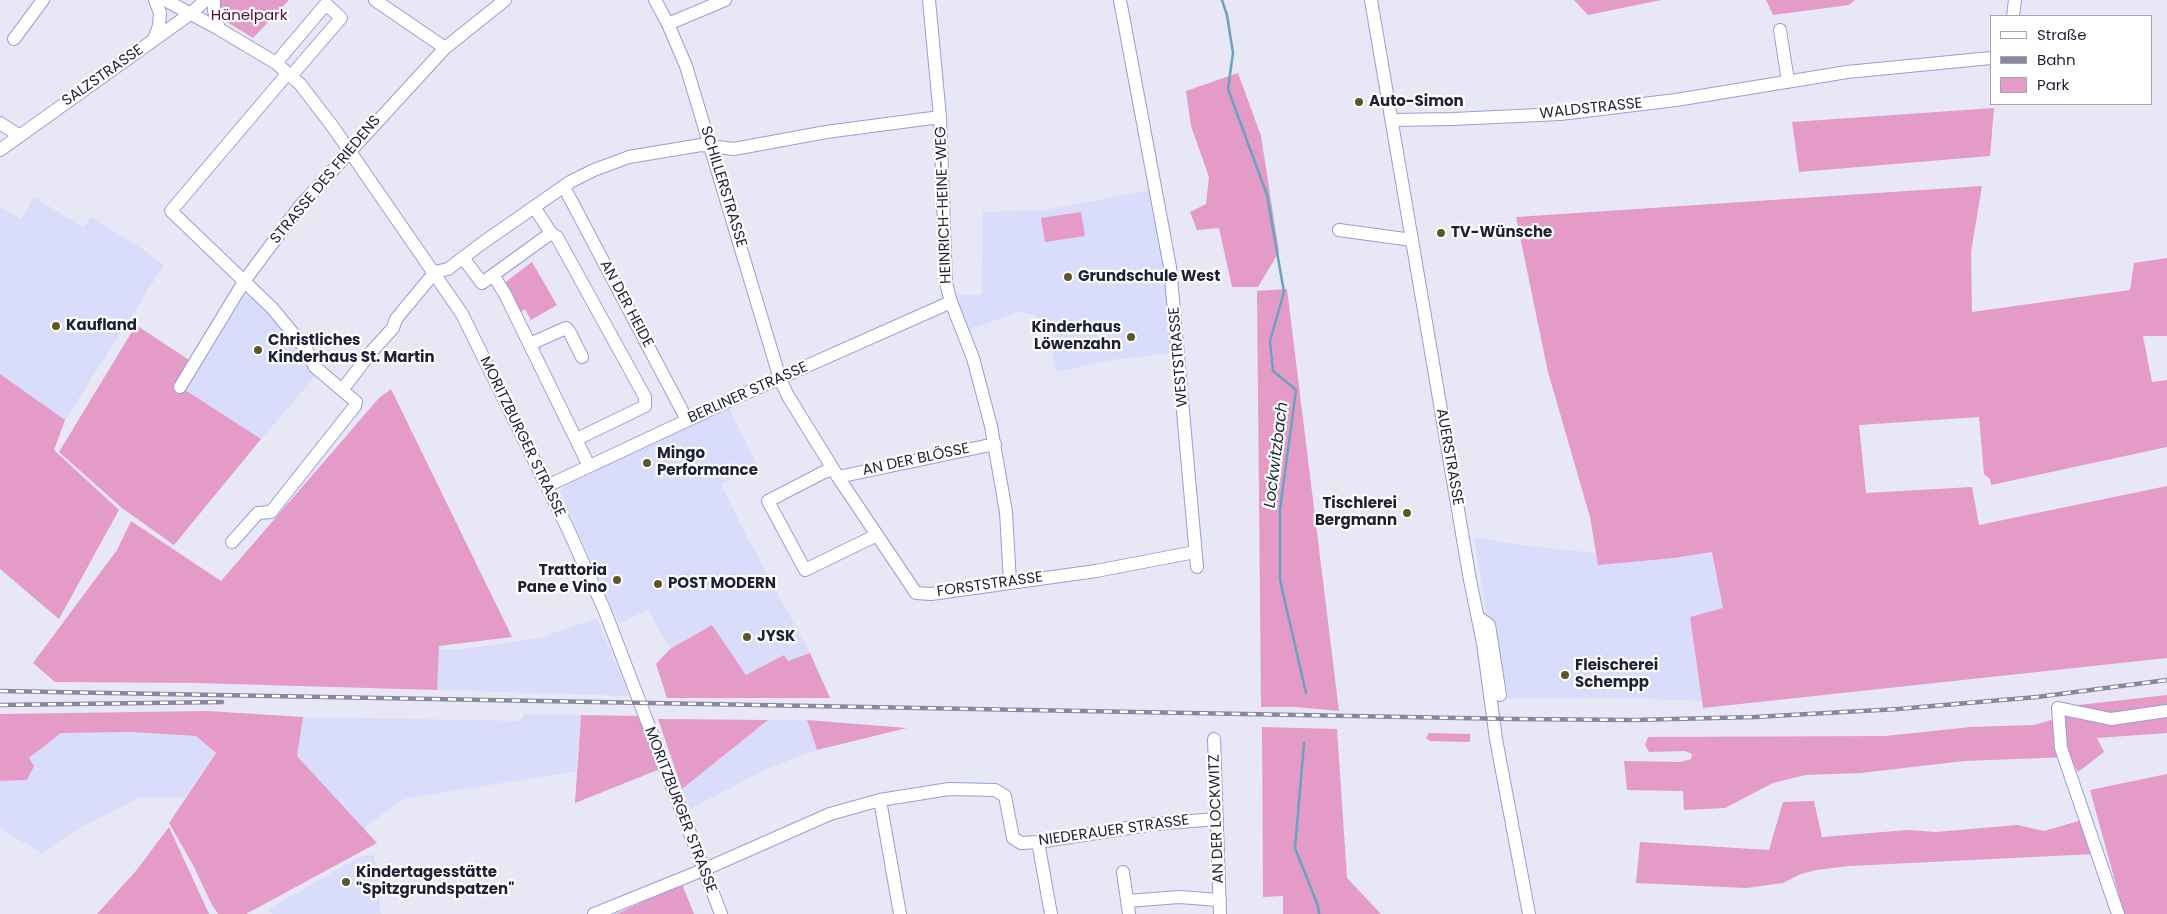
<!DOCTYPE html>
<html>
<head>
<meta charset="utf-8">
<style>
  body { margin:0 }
  #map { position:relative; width:2167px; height:914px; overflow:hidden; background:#e7e7f6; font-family:Poppins,sans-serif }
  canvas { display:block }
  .legend { position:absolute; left:1990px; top:15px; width:162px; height:90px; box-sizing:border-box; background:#fff; border:1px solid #a5a5af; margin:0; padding:6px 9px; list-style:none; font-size:15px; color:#1f1f38 }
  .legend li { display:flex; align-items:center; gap:10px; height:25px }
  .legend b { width:25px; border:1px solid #a5a5af }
</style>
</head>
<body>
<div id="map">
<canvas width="2167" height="914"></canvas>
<ul class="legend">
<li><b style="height:6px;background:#fff"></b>Straße</li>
<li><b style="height:6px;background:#88889c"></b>Bahn</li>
<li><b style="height:14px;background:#e59bc8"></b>Park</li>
</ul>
</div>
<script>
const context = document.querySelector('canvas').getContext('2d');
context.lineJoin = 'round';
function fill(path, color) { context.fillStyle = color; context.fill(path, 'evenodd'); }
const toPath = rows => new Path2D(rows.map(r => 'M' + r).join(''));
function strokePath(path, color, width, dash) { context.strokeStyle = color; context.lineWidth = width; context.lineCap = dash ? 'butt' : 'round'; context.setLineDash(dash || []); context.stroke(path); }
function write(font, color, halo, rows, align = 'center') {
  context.font = font + ' Poppins,sans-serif'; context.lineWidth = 4.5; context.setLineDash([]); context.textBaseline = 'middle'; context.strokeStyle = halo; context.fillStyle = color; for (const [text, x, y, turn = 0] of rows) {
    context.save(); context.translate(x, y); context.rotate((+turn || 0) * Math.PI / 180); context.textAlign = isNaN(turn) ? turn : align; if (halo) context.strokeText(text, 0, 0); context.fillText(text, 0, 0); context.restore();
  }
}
const built = toPath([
  [1152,190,1176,353,1117,359,1056,372,1046,320,1020,311,967,331,954,295,982,295,983,212,1045,210],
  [34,197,84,228,90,217,140,247,164,265,65,420,0,374,0,207,21,219],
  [250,288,319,372,261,439,186,390],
  [729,408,757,464,721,484,748,539,810,653,787,661,784,655,746,675,712,625,670,649,648,610,619,623,560,492,566,485],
  [1474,537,1519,545,1596,553,1598,563,1674,558,1712,552,1723,608,1690,617,1702,701,1624,698,1504,699,1493,619,1486,613],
  [597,618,629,696,437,690,438,650,463,649,540,638],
  [525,714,581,715,576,771,404,799,366,826,365,830,297,756,303,717,520,721],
  [768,720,807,720,817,750,768,768,690,809,682,789],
  [131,732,196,736,216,753,185,797,139,798,74,831,42,853,0,829,0,781,27,780,29,758,61,733],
  [374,855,381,914,272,914,269,909,361,856]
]);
const green = toPath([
  [220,0,289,0,253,38,227,22,222,16],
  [1574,0,1661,0,1588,15],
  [1766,0,1855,0,1849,5,1773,15],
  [1238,73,1261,136,1279,252,1258,287,1232,287,1219,228,1197,230,1190,212,1206,204,1209,177,1191,126,1186,91],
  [1994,108,1990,156,1799,172,1792,122],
  [1982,186,1971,252,1972,312,2130,290,2134,263,2167,258,2167,336,2143,336,2152,382,2167,380,2167,447,1991,485,1990,479,1984,474,1979,417,1859,425,1866,493,1972,487,1979,525,2167,486,2167,658,1703,708,1690,617,1723,608,1712,552,1674,558,1598,565,1590,517,1548,372,1516,217],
  [1081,212,1085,236,1045,242,1041,218],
  [532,262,557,305,531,320,525,309,518,314,503,284],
  [1287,289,1339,711,1295,707,1261,707,1257,291],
  [136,325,189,360,176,384,261,439,174,545,122,508,59,452],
  [0,374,65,420,54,450,119,510,59,619,0,569],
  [391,389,512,637,439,646,437,690,196,683,55,682,33,663,117,550,131,521,221,581,379,398],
  [712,625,746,675,784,655,788,661,810,653,830,698,667,698,656,664,670,649],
  [2167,695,2167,733,2097,738,2104,752,2078,772,2069,757,1964,761,1861,773,1805,775,1773,783,1725,808,1684,810,1683,791,1627,790,1624,761,1681,762,1691,759,1692,754,1685,751,1649,752,1645,745,1648,737,1885,736,1971,727,2034,725,2058,718,2070,706],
  [208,711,303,717,297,756,377,843,246,914,218,914,211,903,193,865,169,823,216,753,196,736,131,732,61,733,29,758,34,766,27,780,0,781,0,714],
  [581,715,640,716,660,769,575,803],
  [658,719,768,720,682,789],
  [807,720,907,728,817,750],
  [1262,727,1337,729,1347,878,1381,914,1283,914,1283,896,1263,897],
  [1429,733,1470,734,1470,742,1430,741,1426,738],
  [2167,774,2167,914,2112,914,2123,910,2090,790],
  [1814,801,1822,837,1908,830,1936,832,2017,825,2044,831,2082,820,2094,854,1849,866,1816,870,1801,874,1783,883,1746,888,1636,883,1640,842,1769,850,1783,802],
  [169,827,209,914,97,914,135,872],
  [682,884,694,914,616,914]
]);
const stream = toPath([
  [1222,0,1227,15,1233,53,1228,89,1267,195,1284,292,1270,341,1273,371,1296,390,1280,509,1280,580,1306,693],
  [1304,743,1295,848,1318,906,1319,914]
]);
const minor = toPath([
  [165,0,219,29,276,63,300,84,333,127,462,314,568,529,604,609,721,914],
  [214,0,214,11,219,29],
  [375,0,445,48],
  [655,0,668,24,686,66,780,379,788,396,838,477,916,593,931,594,1096,571,1195,552],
  [929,0,940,117,946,283,951,302,973,358,991,426,1006,512,1010,582],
  [1120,0,1170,267,1197,567],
  [1371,0,1470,580,1483,643,1496,739,1529,914],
  [2013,16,2015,0],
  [668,24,725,0],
  [1780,30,1788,81],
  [14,39,43,0],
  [154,39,159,26,160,13,155,0],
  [276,63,326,4,341,18,291,76],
  [288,73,171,211,272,308,306,349,315,367,342,390],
  [1392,120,1453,119,1560,114,1676,100,1847,72,1991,58],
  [0,123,20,136],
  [0,150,190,14,206,0],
  [564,187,687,420],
  [534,207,551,233,557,237,645,397,645,406,577,439],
  [1339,230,1412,240],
  [551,233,493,275,505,294,589,466],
  [463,258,482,283,493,275],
  [530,344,566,328,569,331,582,357],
  [180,387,245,280,300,206,445,48,505,0],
  [833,469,824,472,768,501,805,570,877,535],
  [838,477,995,444],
  [547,486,737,397,951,302],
  [232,542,258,513,271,512,355,406,356,402,342,390,372,351,393,328,396,319,435,272,448,269,481,244,570,182,594,170,629,157,701,145,734,149,826,132,940,117],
  [1478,617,1489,625,1500,695],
  [1214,739,1220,914],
  [880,800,900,914],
  [1038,842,1051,914],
  [1123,872,1129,914],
  [1128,901,1179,897,1220,900],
  [594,914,703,870,830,814,880,800,949,789,995,790,1005,796,1013,838,1021,843,1038,842,1154,824,1217,819],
  [2118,914,2061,748,2058,708,2111,719,2167,711]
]);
const rail = toPath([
  [0,691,1514,719,1633,720,1755,717,1898,709,2037,697,2167,680],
  [0,705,222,702]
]);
const markers = [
  [1359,102,5,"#5d5723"],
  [1441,233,5,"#5d5723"],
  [1068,277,5,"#5d5723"],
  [56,326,5,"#5d5723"],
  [1131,337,5,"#5d5723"],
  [258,350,5,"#5d5723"],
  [647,463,5,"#5d5723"],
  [1407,513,5,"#5d5723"],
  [617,580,5,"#5d5723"],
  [658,584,5,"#5d5723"],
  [747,637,5,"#5d5723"],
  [1565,675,5,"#5d5723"],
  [346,882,5,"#5d5723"]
];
const parkNames = [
  ["Hänelpark",249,16]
];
const streetNames = [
  ["SALZSTRASSE",103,76,-35],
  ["WALDSTRASSE",1591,109,-6],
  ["STRASSE DES FRIEDENS",326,180,-50],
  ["SCHILLERSTRASSE",723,187,73],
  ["HEINRICH-HEINE-WEG",944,205,-92],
  ["AN DER HEIDE",626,304,62],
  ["WESTSTRASSE",1179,357,-95],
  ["BERLINER STRASSE",748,393,-24],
  ["MORITZBURGER STRASSE",522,437,64],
  ["AUERSTRASSE",1449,457,80],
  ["AN DER BLÖSSE",916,460,-12],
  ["FORSTSTRASSE",990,585,-8],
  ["MORITZBURGER STRASSE",680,810,69],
  ["AN DER LOCKWITZ",1217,819,-92],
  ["NIEDERAUER STRASSE",1114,831,-8]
];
const poiNames = [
  ["Auto-Simon",1369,102],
  ["TV-Wünsche",1451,233],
  ["Grundschule West",1078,277],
  ["Kaufland",66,326],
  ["Kinderhaus",1121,328,"right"],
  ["Löwenzahn",1121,345,"right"],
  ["Christliches",268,341],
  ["Kinderhaus St. Martin",268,358],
  ["Mingo",657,454],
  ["Performance",657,471],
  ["Tischlerei",1397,504,"right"],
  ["Bergmann",1397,521,"right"],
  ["Trattoria",607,571,"right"],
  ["Pane e Vino",607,588,"right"],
  ["POST MODERN",668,584],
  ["JYSK",757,637],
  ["Fleischerei",1575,666],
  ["Schempp",1575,683],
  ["Kindertagesstätte",356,873],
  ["\"Spitzgrundspatzen\"",356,890]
];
const waterNames = [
  ["Lockwitzbach",1277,455,-83]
];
fill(built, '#dadcfb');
fill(green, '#e59bc8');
strokePath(stream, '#68a4c1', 2.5);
strokePath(minor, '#9a9cdd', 14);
strokePath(minor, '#fff', 12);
strokePath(rail, '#88889c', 4.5);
strokePath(rail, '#fff', 2.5, [8]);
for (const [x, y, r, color] of markers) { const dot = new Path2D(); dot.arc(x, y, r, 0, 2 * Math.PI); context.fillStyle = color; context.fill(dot); strokePath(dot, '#fff', 2); }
write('15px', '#550c40', '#fff', parkNames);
write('15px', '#1f1f38', '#fff', streetNames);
write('bold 15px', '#1f1f38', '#fff', poiNames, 'left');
write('italic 16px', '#192d34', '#fff', waterNames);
</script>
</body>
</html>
